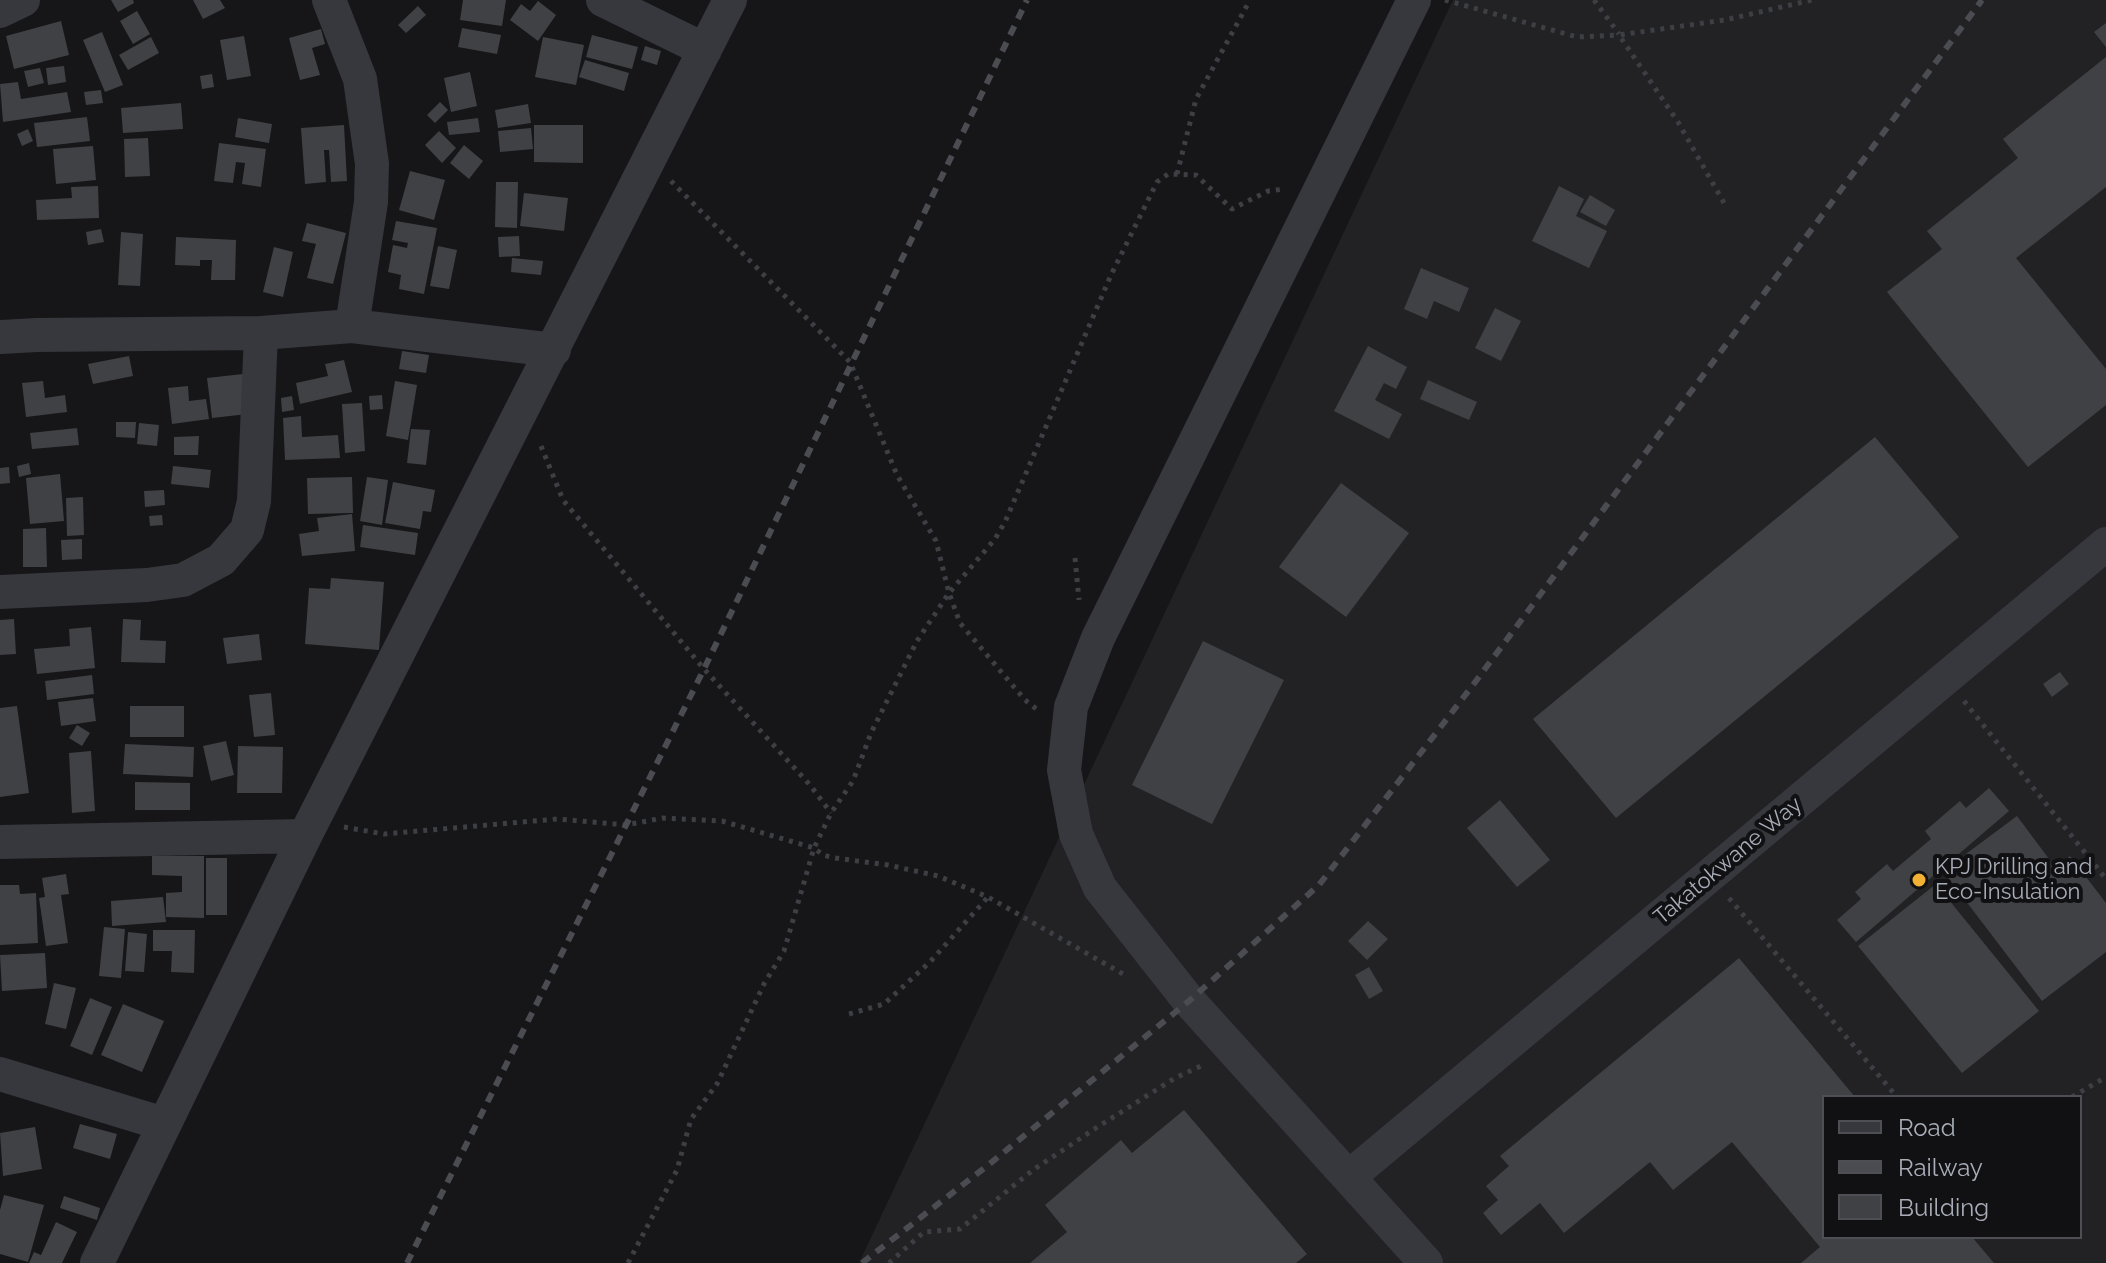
<!DOCTYPE html>
<html>
<head>
<meta charset="utf-8">
<style>
  body { margin:0 }
  #map { position:relative; width:2106px; height:1263px; overflow:hidden; background:#161618; font-family:Raleway,sans-serif }
  canvas { display:block }
  .legend { position:absolute; left:1822px; top:1095px; width:260px; height:144px; box-sizing:border-box; background:#111113; border:2px solid #4d4f55; margin:0; padding:10px 14px; list-style:none; font-size:24px; color:#a8adb8 }
  .legend li { display:flex; align-items:center; gap:16px; height:40px }
  .legend b { width:40px; border:2px solid #4d4f55 }
</style>
</head>
<body>
<div id="map">
<canvas width="2106" height="1263"></canvas>
<ul class="legend">
<li><b style="height:10px;background:#37383d"></b>Road</li>
<li><b style="height:10px;background:#4a4c52"></b>Railway</li>
<li><b style="height:22px;background:#404145"></b>Building</li>
</ul>
</div>
<script>
const context = document.querySelector('canvas').getContext('2d');
context.lineJoin = 'round';
function fill(path, color) { context.fillStyle = color; context.fill(path, 'evenodd'); }
const toPath = rows => new Path2D(rows.map(r => 'M' + r).join(''));
function strokePath(path, color, width, dash) { context.strokeStyle = color; context.lineWidth = width; context.lineCap = dash ? 'butt' : 'round'; context.setLineDash(dash || []); context.stroke(path); }
function write(font, color, halo, rows, align = 'center') {
  context.font = font + ' Raleway,sans-serif'; context.lineWidth = 8; context.setLineDash([]); context.textBaseline = 'middle'; context.strokeStyle = halo; context.fillStyle = color; for (const [text, x, y, turn = 0] of rows) {
    context.save(); context.translate(x, y); context.rotate((+turn || 0) * Math.PI / 180); context.textAlign = isNaN(turn) ? turn : align; if (halo) context.strokeText(text, 0, 0); context.fillText(text, 0, 0); context.restore();
  }
}
const built = toPath([
  [1453,0,2106,0,2106,1263,859,1263],
  [1824,1097,2080,1097,2080,1237,1824,1237]
]);
const building = toPath([
  [111,0,133,0,134,3,118,12],
  [193,0,220,0,225,8,203,19],
  [463,0,506,0,502,26,460,20],
  [538,1,556,15,538,41,510,20,521,4,530,11],
  [418,6,426,15,406,33,398,25],
  [137,11,150,34,133,44,120,21],
  [61,21,69,55,14,69,6,36],
  [2106,23,2106,47,2094,32],
  [462,28,501,35,497,54,458,47],
  [321,29,325,44,312,48,320,75,300,80,289,38],
  [102,32,123,85,105,92,83,40],
  [592,35,638,47,632,69,586,57],
  [244,36,251,76,227,80,220,40],
  [151,37,159,53,128,70,119,55],
  [543,37,584,45,576,85,535,77],
  [645,46,661,51,657,65,641,60],
  [2106,57,2106,187,2016,258,2106,369,2106,405,2028,467,1887,292,1942,249,1927,231,2018,158,2003,139],
  [585,60,629,73,624,91,579,77],
  [64,66,66,82,48,85,46,68],
  [40,68,44,83,28,87,24,71],
  [470,72,477,106,451,112,444,78],
  [212,74,214,87,202,89,200,76],
  [18,82,21,99,67,92,71,112,3,122,0,84],
  [101,90,103,103,86,105,84,92],
  [440,102,448,110,435,123,427,115],
  [181,103,183,129,123,133,121,108],
  [528,104,531,123,498,128,495,110],
  [87,117,90,141,37,147,34,123],
  [238,118,272,124,269,143,235,137],
  [478,118,480,132,449,135,447,122],
  [344,125,347,181,331,182,329,150,324,150,326,182,305,184,301,128],
  [534,125,583,125,583,163,534,162],
  [531,128,533,149,500,152,498,131],
  [28,129,33,141,22,146,17,134],
  [439,131,456,148,442,163,425,145],
  [148,138,150,176,125,177,124,139],
  [219,143,266,149,261,187,242,184,245,163,236,162,233,183,214,181],
  [464,145,483,161,469,179,450,163],
  [93,146,96,180,56,184,53,149],
  [410,171,445,180,434,220,399,210],
  [496,182,518,182,517,228,495,227],
  [98,186,99,218,37,220,36,200,72,198,71,187],
  [1559,186,1584,199,1576,216,1607,231,1589,268,1532,241],
  [524,193,568,198,564,231,520,226],
  [1590,195,1615,210,1606,226,1580,212],
  [396,221,437,228,424,294,399,289,401,275,388,272,393,245,407,248,408,243,392,240],
  [307,223,346,233,333,284,307,278,316,244,302,241],
  [101,229,104,242,88,245,86,232],
  [121,232,143,234,140,286,118,285],
  [519,236,520,256,499,257,498,237],
  [176,237,236,240,235,280,211,280,212,260,200,260,200,266,175,265],
  [438,246,457,250,449,289,430,286],
  [274,247,293,252,283,297,263,292],
  [512,258,543,261,541,275,511,272],
  [1421,268,1469,288,1459,312,1434,301,1427,319,1404,309],
  [1495,308,1521,321,1501,361,1475,348],
  [1368,346,1407,367,1396,389,1384,383,1375,400,1402,414,1389,439,1334,411],
  [402,351,429,355,426,373,399,369],
  [129,356,133,376,93,384,88,364],
  [344,360,352,392,300,404,296,383,328,376,325,364],
  [243,374,248,414,212,418,207,378],
  [1428,380,1477,402,1469,420,1420,399],
  [43,381,45,398,65,395,67,412,26,417,22,383],
  [395,381,417,385,408,440,386,436],
  [188,386,189,401,206,399,209,419,172,424,168,388],
  [382,395,383,409,370,410,369,396],
  [292,396,294,410,282,412,281,398],
  [362,403,365,451,345,453,342,404],
  [301,416,302,437,338,435,340,458,285,460,283,418],
  [116,422,136,422,135,438,116,437],
  [139,423,159,425,157,446,137,444],
  [77,428,79,445,32,449,30,433],
  [411,429,430,430,426,465,407,463],
  [199,436,198,455,174,455,174,437],
  [1875,437,1959,537,1616,818,1533,719],
  [29,463,31,474,19,477,17,466],
  [173,466,211,470,209,488,171,484],
  [9,467,10,483,0,484,0,468],
  [60,474,64,521,30,524,26,478],
  [352,477,353,513,308,514,307,478],
  [367,477,388,480,382,525,360,521],
  [393,482,435,490,431,512,423,511,420,529,385,523],
  [1341,483,1409,533,1346,617,1279,567],
  [164,490,165,505,145,507,144,491],
  [83,497,84,535,67,536,66,498],
  [352,514,355,551,302,556,299,534,319,531,317,518],
  [162,515,163,525,150,526,149,516],
  [363,525,418,533,415,555,360,547],
  [46,528,47,567,23,567,23,529],
  [82,539,82,559,62,560,61,540],
  [331,578,384,582,379,650,305,644,309,588,330,589],
  [14,619,16,654,0,655,0,620],
  [123,619,141,620,140,640,166,641,165,663,121,662],
  [91,627,95,668,37,674,34,649,70,646,69,629],
  [259,634,262,660,227,664,223,638],
  [1203,641,1284,680,1212,824,1132,785],
  [2060,672,2069,684,2052,697,2043,684],
  [92,675,94,694,47,700,45,681],
  [271,693,275,735,254,737,249,695],
  [93,698,96,721,61,726,58,702],
  [17,706,29,793,0,797,0,708],
  [130,706,184,706,184,737,130,737],
  [77,725,90,733,82,746,69,738],
  [226,741,234,775,211,781,203,746],
  [125,744,194,747,193,777,123,774],
  [238,746,283,747,282,793,237,793],
  [91,751,95,811,72,813,69,753],
  [135,782,190,783,190,810,135,810],
  [1989,788,2009,811,1856,942,1837,920,1861,899,1855,892,1887,864,1893,871,1931,839,1925,831,1960,801,1966,808],
  [1500,800,1550,860,1517,887,1467,828],
  [2017,816,2055,867,2070,856,2106,903,2106,952,2042,1001,1943,871],
  [152,856,204,856,204,918,166,917,166,893,182,892,182,876,152,875],
  [206,858,227,858,227,915,206,915],
  [66,874,69,894,61,895,68,943,46,946,39,898,45,897,42,878],
  [1936,884,2039,1011,1962,1073,1858,946],
  [0,885,19,885,20,894,36,893,38,943,0,945],
  [163,897,166,922,112,926,111,901],
  [1368,921,1388,939,1367,960,1348,941],
  [104,927,125,929,121,978,99,976],
  [153,930,195,930,194,973,171,972,172,951,153,951],
  [128,932,147,934,144,972,125,971],
  [45,953,47,988,2,991,0,955],
  [1739,958,1855,1097,1824,1097,1824,1237,1972,1237,1994,1263,1801,1263,1820,1247,1732,1142,1673,1190,1650,1162,1564,1233,1540,1203,1501,1235,1483,1213,1498,1200,1486,1186,1509,1166,1500,1156],
  [1369,967,1383,991,1369,999,1355,975],
  [54,983,76,988,66,1029,45,1024],
  [90,998,112,1007,92,1055,70,1046],
  [123,1004,164,1021,142,1072,101,1055],
  [1184,1110,1307,1254,1296,1263,1030,1263,1067,1232,1045,1205,1121,1140,1132,1153],
  [80,1124,117,1134,110,1159,73,1148],
  [35,1127,42,1169,3,1176,0,1133],
  [4,1195,44,1205,28,1262,0,1254,0,1210],
  [64,1196,100,1208,97,1220,60,1208],
  [56,1222,77,1232,62,1263,29,1263,34,1252,41,1255]
]);
const path = toPath([
  [1445,0,1577,37,1619,35],
  [1594,0,1619,34],
  [1177,174,1196,99,1250,0],
  [671,181,850,362,897,475,936,541,949,593,960,623,1025,700,1039,711],
  [1724,203,1678,122,1619,35,1725,20,1812,0],
  [541,446,563,500,704,669,810,785,831,813],
  [1075,558,1079,600],
  [1964,701,2106,879],
  [344,827,384,834,557,819,626,825,663,818,722,821,814,848,823,855,835,858,888,865,938,876,988,897,1123,974],
  [1729,898,1897,1097],
  [849,1014,884,1004,930,962,988,897],
  [2072,1097,2106,1077],
  [628,1263,677,1170,691,1119,717,1084,764,984,784,951,814,848,831,813,853,781,871,733,917,641,949,593,995,539,1005,522,1111,275,1157,182,1168,174,1196,175,1232,209,1268,191,1285,189],
  [889,1263,924,1232,960,1229,1033,1170,1096,1128,1175,1078,1203,1065]
]);
const minor = toPath([
  [329,0,360,79,372,164,371,202,352,326],
  [603,0,705,50],
  [1414,0,1098,638,1071,707,1064,770,1076,834,1100,888,1189,1001,1426,1263],
  [0,11,23,0],
  [0,337,37,335,261,333,352,326,554,350],
  [0,592,147,585,183,580,221,560,247,530,254,501,261,333],
  [0,842,305,836],
  [0,1074,164,1124],
  [1349,1177,2106,544],
  [97,1263,305,836,730,0]
]);
const rail = toPath([
  [407,1263,704,669,1027,0],
  [862,1263,987,1166,1189,1001,1319,885,1476,681,1982,0]
]);
const markers = [
  [1919,880,8,"#f2b134"]
];
const streetNames = [
  ["Takatokwane Way",1728,861,-40]
];
const poiNames = [
  ["KPJ Drilling and",1935,867],
  ["Eco-Insulation",1935,892]
];
fill(built, '#222225');
fill(building, '#404145');
strokePath(path, '#3d3f44', 5, [4, 6]);
strokePath(minor, '#37383d', 34);
strokePath(rail, '#4a4c52', 6, [10, 8]);
for (const [x, y, r, color] of markers) { const dot = new Path2D(); dot.arc(x, y, r, 0, 2 * Math.PI); context.fillStyle = color; context.fill(dot); strokePath(dot, '#111113', 3); }
write('22px', '#a8adb8', '#111113', streetNames);
write('22px', '#a8adb8', '#111113', poiNames, 'left');
</script>
</body>
</html>
